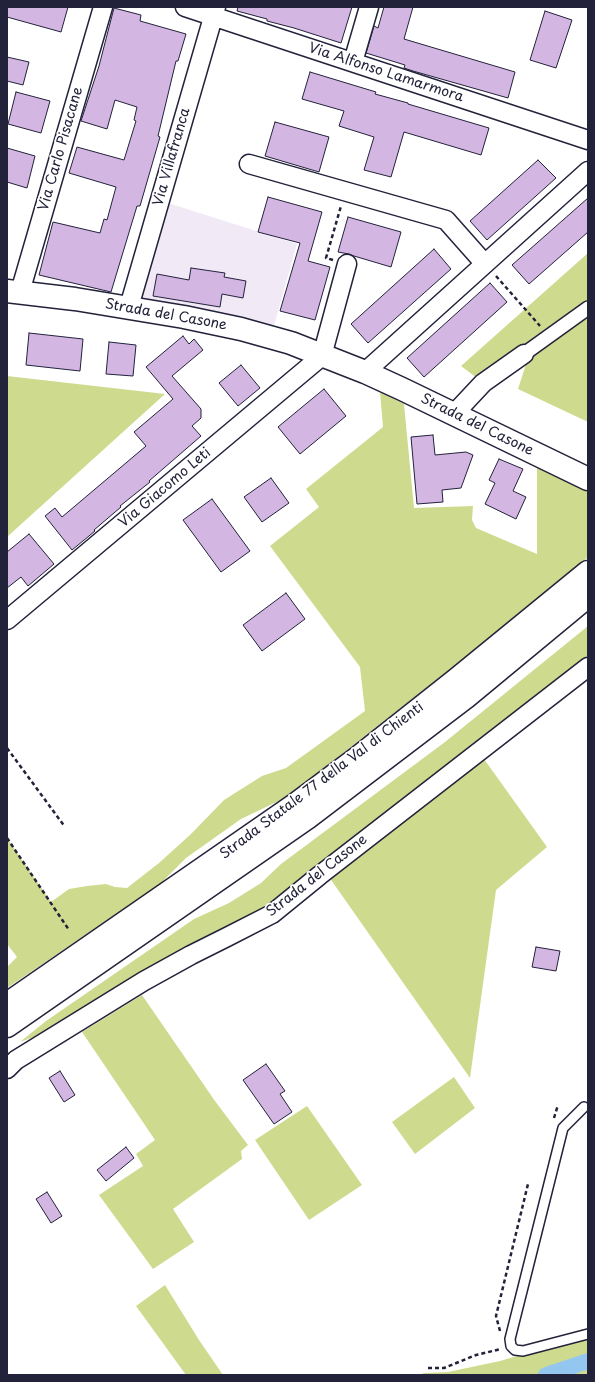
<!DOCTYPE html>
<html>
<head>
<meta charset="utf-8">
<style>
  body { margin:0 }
  #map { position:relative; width:595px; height:1382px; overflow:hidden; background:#fff; font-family:"Playpen Sans",sans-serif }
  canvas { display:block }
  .frame { position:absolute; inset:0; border:8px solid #22223b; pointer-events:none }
</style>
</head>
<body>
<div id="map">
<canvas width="595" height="1382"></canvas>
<div class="frame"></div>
</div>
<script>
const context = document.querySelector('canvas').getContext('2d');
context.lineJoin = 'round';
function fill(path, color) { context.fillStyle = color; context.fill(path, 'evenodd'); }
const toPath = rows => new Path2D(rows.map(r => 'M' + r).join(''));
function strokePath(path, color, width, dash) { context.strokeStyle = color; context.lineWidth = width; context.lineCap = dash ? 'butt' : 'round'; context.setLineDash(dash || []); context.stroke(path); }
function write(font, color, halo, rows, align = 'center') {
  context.font = font + ' "Playpen Sans",sans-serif'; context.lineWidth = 3.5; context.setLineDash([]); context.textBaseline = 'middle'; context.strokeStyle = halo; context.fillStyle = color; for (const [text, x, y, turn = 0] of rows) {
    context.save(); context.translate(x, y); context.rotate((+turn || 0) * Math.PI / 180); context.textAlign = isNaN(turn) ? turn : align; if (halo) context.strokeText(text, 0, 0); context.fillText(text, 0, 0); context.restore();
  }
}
const built = toPath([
  [168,203,297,244,273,329,139,299]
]);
const green = toPath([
  [588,253,588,422,518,389,528,358,477,378,461,366],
  [7,376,165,394,7,537],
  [380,392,404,404,414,508,473,506,472,520,476,528,537,554,537,467,588,492,588,557,547,593,287,797,241,819,186,858,158,886,7,988,7,967,17,957,7,944,7,838,51,902,69,889,87,886,106,884,115,887,127,888,159,863,191,834,224,800,262,776,286,768,365,711,360,667,270,546,319,507,306,489,383,427],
  [588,626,588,656,327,857,292,888,256,913,203,939,147,969,50,1031,20,1042,46,1021,194,919,229,903,261,883,281,864,445,742],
  [484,759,547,847,496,890,470,1078,329,877],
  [142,995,215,1101,248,1145,241,1151,242,1159,173,1209,194,1242,153,1269,99,1195,143,1166,136,1154,155,1140,82,1032],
  [454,1077,475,1108,415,1154,392,1122],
  [307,1106,362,1185,309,1220,255,1140],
  [165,1285,199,1340,223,1375,186,1375,136,1306],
  [588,1335,588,1374,583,1375,419,1375,424,1373,448,1372,500,1361]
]);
const canal = toPath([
  [546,1375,588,1361]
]);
const building = toPath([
  [7,7,68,7,61,32,7,17,7,7],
  [238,7,352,7,341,43,294,28,267,21,267,19,237,11,238,7],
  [384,7,413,7,404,39,515,72,508,98,413,71,404,68,405,65,366,53,374,26,378,28,384,7],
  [114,8,141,15,140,21,186,34,178,61,176,61,158,136,160,137,140,206,137,206,111,292,39,275,53,222,100,233,104,219,107,220,116,187,69,173,77,147,124,160,136,121,134,120,137,107,115,100,107,129,81,121,99,66,114,8],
  [545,11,572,20,556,68,530,60,545,11],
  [7,57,29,62,23,85,7,81,7,57],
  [310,72,376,92,375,94,408,103,408,104,489,128,481,155,404,132,391,177,364,170,374,137,339,126,344,111,302,99,310,72],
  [16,92,50,101,41,133,8,124,16,92],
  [275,122,329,137,319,172,265,156,275,122],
  [7,148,35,156,27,188,7,182,7,148],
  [538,160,556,178,487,240,470,221,538,160],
  [268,197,322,212,308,261,330,267,315,320,280,311,300,243,258,232,268,197],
  [588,198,588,232,529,284,512,265,588,198],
  [348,217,401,232,391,267,354,256,349,254,338,252,348,217],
  [434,249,451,269,368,343,351,324,434,249],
  [191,268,225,273,224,277,246,281,243,298,222,294,220,307,153,296,157,274,189,280,191,268],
  [490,283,507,302,424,377,407,358,490,283],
  [29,333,83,339,80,371,26,365,29,333],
  [183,336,189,344,194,339,203,350,172,376,201,409,201,418,192,426,201,436,149,481,150,482,120,506,121,507,94,530,95,531,72,550,45,516,55,508,62,517,146,446,134,432,173,399,146,367,183,336],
  [109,342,136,345,133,376,106,374,109,342],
  [241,365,260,388,238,406,219,383,241,365],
  [324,389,346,416,300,454,278,427,324,389],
  [433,435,435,455,466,452,473,455,461,488,442,490,443,502,417,504,411,437,433,435],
  [499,459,523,469,513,491,526,497,516,519,485,504,495,483,489,480,499,459],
  [271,478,289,503,262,522,244,497,271,478],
  [212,499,250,551,221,572,183,520,212,499],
  [29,534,54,564,28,586,21,577,7,588,7,552,29,534],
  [286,593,305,619,262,651,243,625,286,593],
  [536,947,560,951,556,971,532,967,536,947],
  [266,1064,285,1091,280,1094,292,1112,274,1124,243,1080,266,1064],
  [60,1071,75,1095,64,1102,49,1078,60,1071],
  [126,1147,134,1158,106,1181,97,1170,126,1147],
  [47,1192,62,1216,51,1223,36,1199,47,1192]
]);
const path = toPath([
  [333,260,326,258,341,206],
  [496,276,540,326],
  [7,748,65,827],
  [7,838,69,930],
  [554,1118,558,1105],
  [500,1331,496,1316,528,1184],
  [428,1368,444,1368,476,1355,501,1349]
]);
const service = toPath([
  [584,1107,563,1128,510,1339,511,1346,515,1350,523,1351,588,1334]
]);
const pedestrian = toPath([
  [524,354,588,308]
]);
const minor = toPath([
  [185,7,588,140],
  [353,62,369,7],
  [249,164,446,220,485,264],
  [20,292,103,7],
  [129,307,216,7],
  [365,372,588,171],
  [454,414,483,383,524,354],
  [7,620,322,356,347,264],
  [7,1069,16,1060,144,981,191,955,227,937,272,914,320,875,588,667]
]);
const tertiary = toPath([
  [7,291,75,299,184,317,241,329,291,343,365,372,402,389,588,479]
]);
const trunk = toPath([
  [7,1004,296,804,356,759,457,679,588,572],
  [7,1026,307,818,466,697,588,596]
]);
const streetNames = [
  ["Via Alfonso Lamarmora",386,73,18],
  ["Via Carlo Pisacane",61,149,-74],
  ["Via Villafranca",172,157,-74],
  ["Strada del Casone",166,315,10],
  ["Strada del Casone",477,425,26],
  ["Via Giacomo Leti",165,488,-40],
  ["Strada Statale 77 della Val di Chienti",322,781,-37],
  ["Strada del Casone",317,876,-38]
];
fill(built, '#f2e9f6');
fill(green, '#cedb8e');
strokePath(canal, '#93c7f0', 16);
fill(building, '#d4b6e2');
strokePath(building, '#22223b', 1);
strokePath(service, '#22223b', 12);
strokePath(pedestrian, '#22223b', 16);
strokePath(minor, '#22223b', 21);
strokePath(tertiary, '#22223b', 25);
strokePath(trunk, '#22223b', 25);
strokePath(path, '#22223b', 2.5, [4, 3]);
strokePath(service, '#fff', 9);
strokePath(pedestrian, '#fff', 13);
strokePath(minor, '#fff', 18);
strokePath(tertiary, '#fff', 22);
strokePath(trunk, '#fff', 22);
write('14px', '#22223b', '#fff', streetNames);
</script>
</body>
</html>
